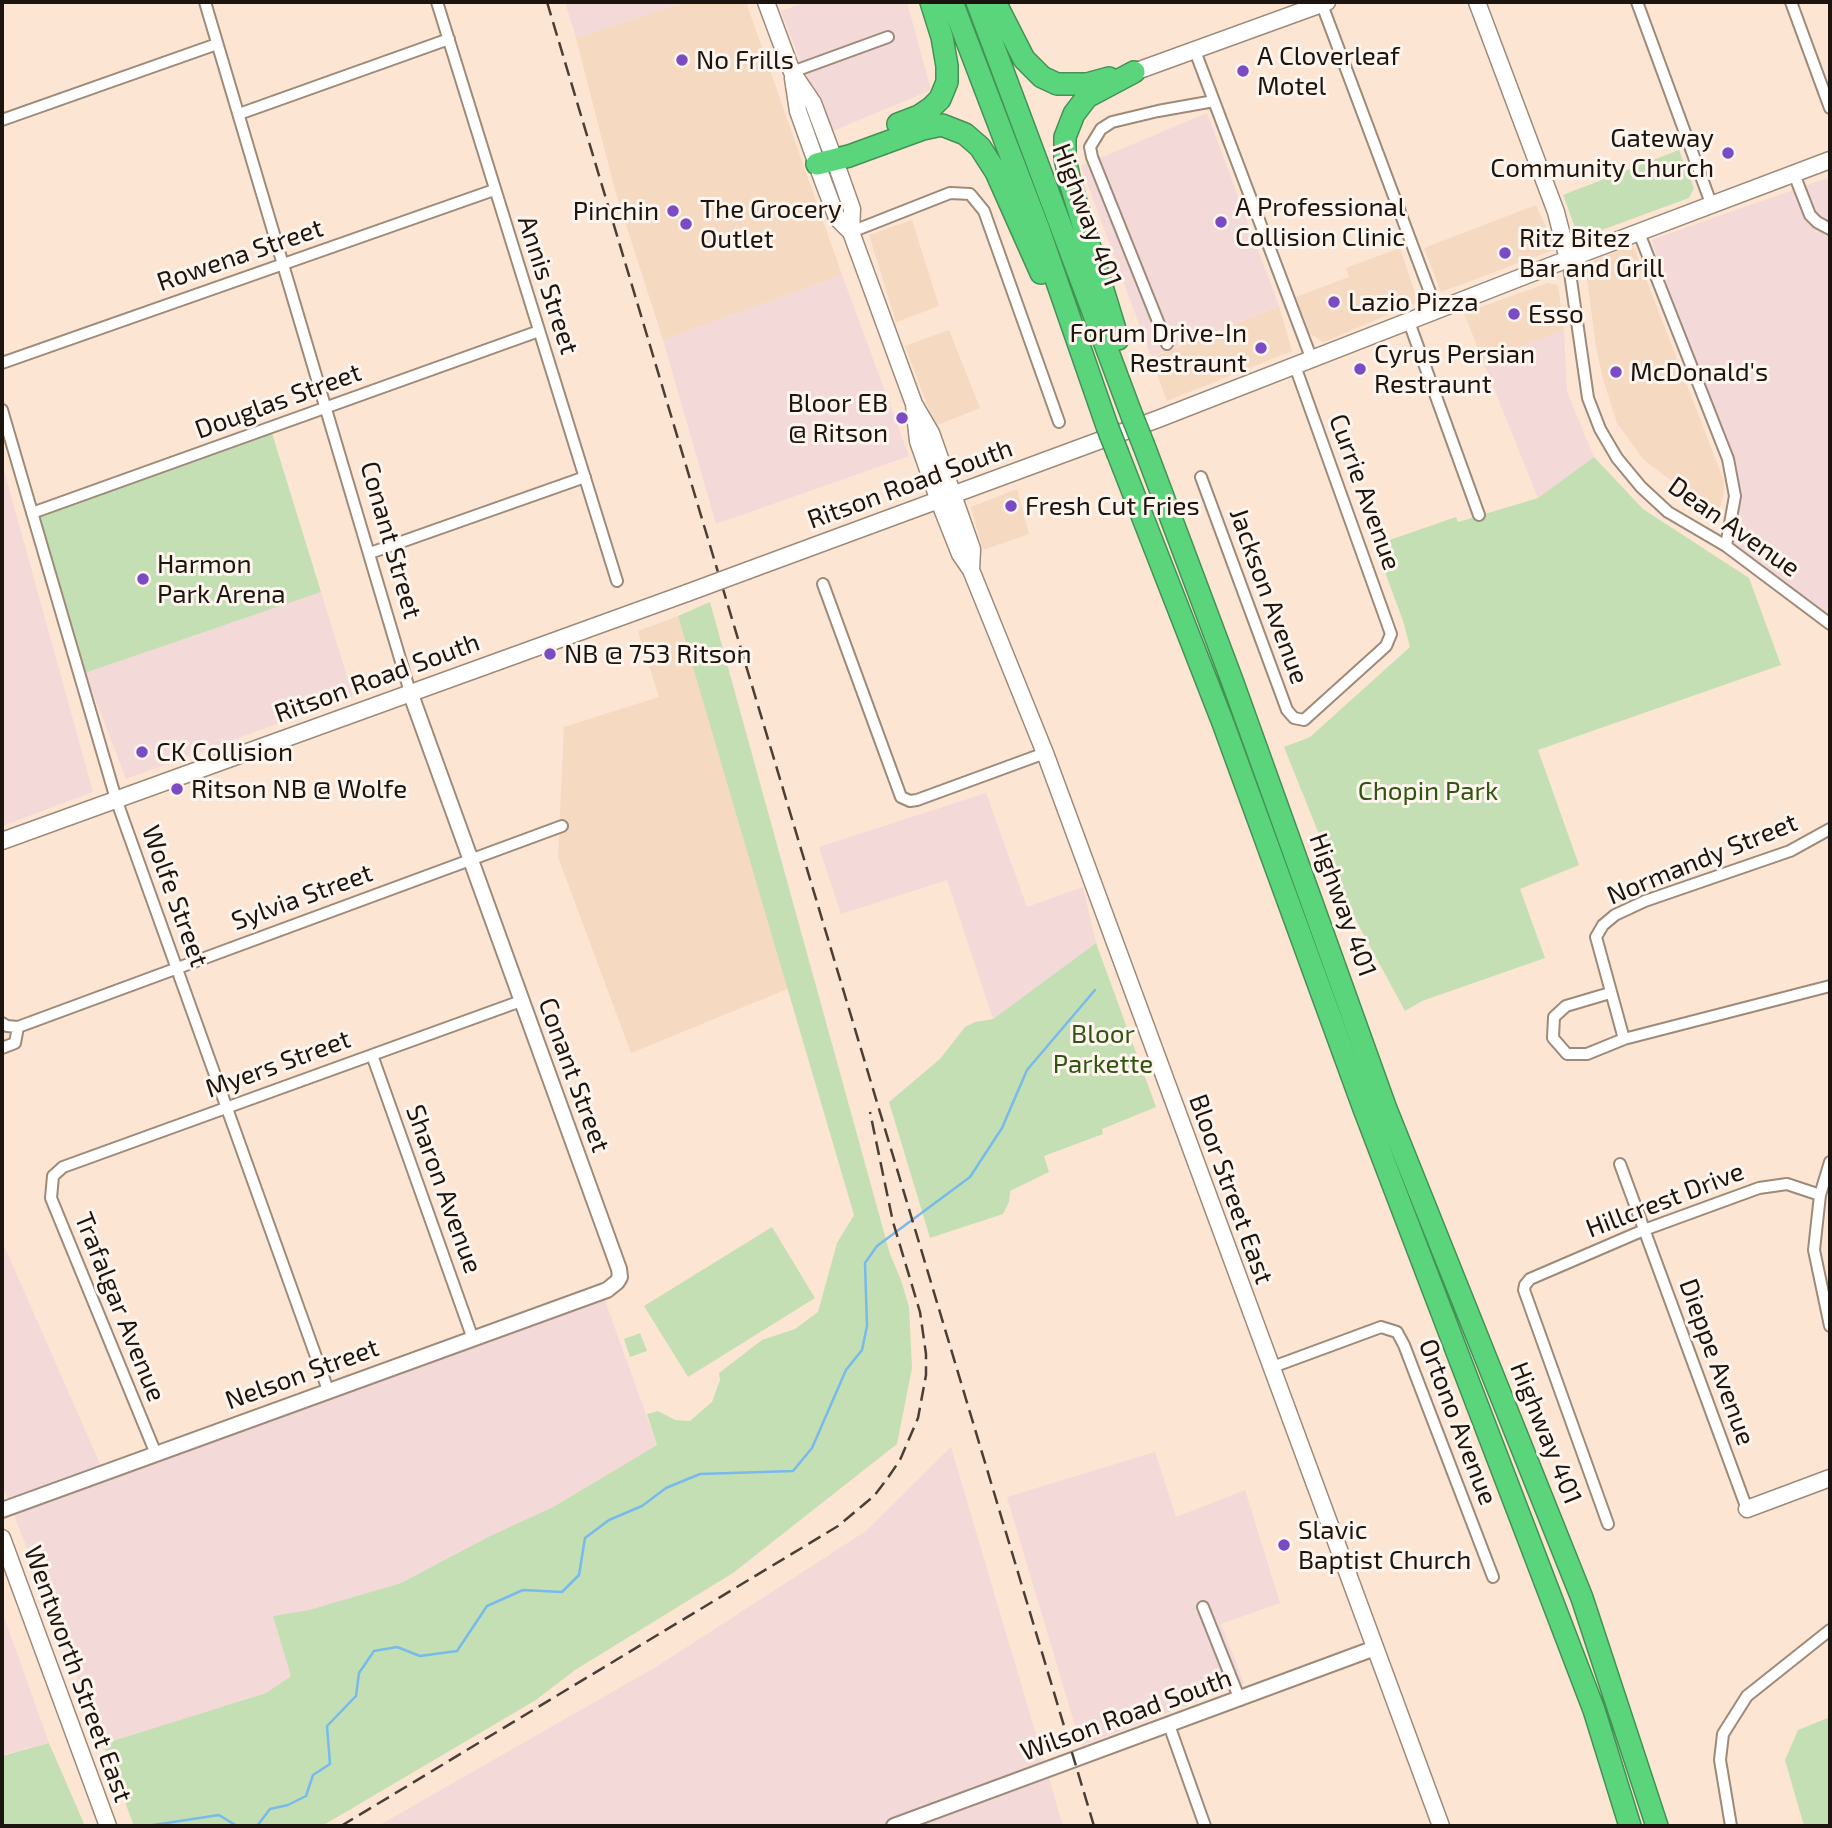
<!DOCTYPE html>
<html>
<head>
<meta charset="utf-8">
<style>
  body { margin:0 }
  #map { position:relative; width:1832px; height:1828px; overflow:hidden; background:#fce5d3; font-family:"Exo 2",sans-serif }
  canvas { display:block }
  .frame { position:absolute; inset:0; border:4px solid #1c140e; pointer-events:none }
</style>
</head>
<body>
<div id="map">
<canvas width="1832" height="1828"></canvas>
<div class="frame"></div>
</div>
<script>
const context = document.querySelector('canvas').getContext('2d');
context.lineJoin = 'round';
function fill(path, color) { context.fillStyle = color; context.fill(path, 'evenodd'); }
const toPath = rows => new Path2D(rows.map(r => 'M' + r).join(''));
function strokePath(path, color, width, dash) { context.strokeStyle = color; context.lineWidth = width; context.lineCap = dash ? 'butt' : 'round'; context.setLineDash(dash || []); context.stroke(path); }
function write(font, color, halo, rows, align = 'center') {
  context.font = font + ' "Exo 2",sans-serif'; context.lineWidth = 6; context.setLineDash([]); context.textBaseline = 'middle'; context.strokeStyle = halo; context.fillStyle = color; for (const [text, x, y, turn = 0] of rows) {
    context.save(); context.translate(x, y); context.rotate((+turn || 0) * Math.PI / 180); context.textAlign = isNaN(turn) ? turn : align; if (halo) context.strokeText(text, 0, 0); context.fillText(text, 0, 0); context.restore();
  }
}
const built = toPath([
  [686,2,746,2,842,275,663,340,615,190,576,38],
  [1536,205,1556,249,1441,292,1424,248],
  [912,220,939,306,896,322,869,235],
  [1633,245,1724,481,1724,492,1718,516,1644,460,1617,423,1603,379,1596,347,1585,264],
  [1400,248,1418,302,1324,342,1310,334,1296,297,1349,277,1346,268],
  [1548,283,1558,285,1564,330,1483,361,1464,313],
  [1279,306,1292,351,1167,401,1151,358],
  [949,330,980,408,935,426,905,346],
  [1017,489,1029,534,983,550,971,507],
  [678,616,792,987,631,1053,558,857,564,727,659,697,638,631]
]);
const industrial = toPath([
  [565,2,686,2,576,38],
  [806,2,907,2,931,90,828,133,781,11],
  [1207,113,1279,306,1151,357,1081,166],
  [1830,177,1830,617,1731,541,1739,524,1732,463,1651,240],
  [842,275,909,456,716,524,663,340],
  [1564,330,1567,392,1594,457,1538,498,1483,361],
  [2,463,93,792,2,826],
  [321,592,353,696,126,779,85,673],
  [986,793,1027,907,1083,887,1096,943,993,1019,947,880,841,914,819,847],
  [2,1241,104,1473,604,1298,657,1445,553,1507,488,1537,401,1583,309,1610,273,1616,292,1675,266,1693,103,1744,2,1484],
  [951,1447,1063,1826,378,1826,656,1667,866,1531],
  [1155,1452,1176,1517,1245,1490,1280,1603,1221,1624,1244,1683,1081,1746,1007,1497],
  [2,1611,49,1743,2,1755]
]);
const green = toPath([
  [1679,150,1694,188,1689,198,1588,235,1577,233,1563,195],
  [271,430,321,592,85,673,38,515],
  [1594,457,1643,509,1749,578,1781,665,1538,750,1579,865,1520,889,1545,958,1422,1001,1405,1011,1347,904,1284,747,1310,737,1410,647,1403,621,1375,545,1456,517,1458,522,1538,498],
  [710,602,890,1254,901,1280,909,1307,912,1368,897,1444,733,1573,575,1670,536,1700,322,1826,134,1826,103,1744,266,1693,291,1676,273,1616,309,1610,401,1583,488,1537,553,1507,657,1445,647,1414,658,1411,675,1420,690,1421,712,1402,720,1380,719,1373,762,1340,795,1329,818,1312,837,1243,854,1215,678,616],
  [1096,943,1156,1107,1102,1129,1103,1134,1044,1156,1049,1172,1010,1191,1009,1202,1003,1214,930,1238,889,1102,940,1059,965,1027,975,1022,993,1019],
  [772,1227,815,1298,688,1377,644,1306],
  [640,1333,647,1351,630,1357,624,1339],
  [1830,1717,1830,1826,1804,1826,1785,1760,1798,1730],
  [49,1743,85,1826,2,1826,2,1756]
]);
const stream = toPath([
  [147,1826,219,1815,237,1826],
  [257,1826,270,1809,288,1805,306,1796,313,1775,330,1764,327,1726,356,1696,359,1673,374,1651,397,1647,420,1656,457,1651,487,1606,523,1590,562,1592,579,1575,585,1538,609,1520,642,1506,666,1488,700,1474,793,1471,812,1448,846,1370,862,1350,867,1326,865,1263,877,1246,970,1177,1002,1128,1027,1070,1095,990]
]);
const minor = toPath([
  [205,2,410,692],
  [437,2,617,581],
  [1321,2,1437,311],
  [1637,2,1712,206],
  [1791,2,1830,108],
  [1195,51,1312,360],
  [792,72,888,37],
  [239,114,449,39],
  [2,120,217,44],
  [1794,174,1810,215,1817,222,1830,229],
  [851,232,950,193,970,194,984,211,1059,422],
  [1639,233,1728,459,1735,496,1726,546],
  [1568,259,1588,398,1600,429,1617,458,1641,487,1668,512,1726,546,1830,624],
  [1409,322,1479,515],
  [1167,344,1092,157,1090,147,1101,129,1112,122,1158,111,1214,101],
  [2,363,494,190],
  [2,410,116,799,328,1390],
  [1201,477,1287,710,1294,718,1304,720,1386,646,1391,634,1295,366],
  [32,513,539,331],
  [370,553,585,477],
  [823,584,901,797,910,801,917,800,1045,753],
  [1610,993,1566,1006,1554,1017,1553,1038,1567,1054,1587,1054,1624,1039,1830,986],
  [2,1023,7,1026,18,1027,562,826],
  [1624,1039,1596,937,1603,925,1615,915,1645,901,1790,851,1830,829],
  [2,1048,15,1043,18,1027],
  [372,1055,473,1339],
  [1830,1162,1820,1195,1814,1250,1830,1326],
  [1620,1164,1747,1509],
  [1270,1368,1381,1327,1397,1332,1404,1345,1493,1577],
  [156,1454,51,1198,53,1176,63,1167,521,1001],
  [1608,1524,1524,1290,1525,1285,1530,1279,1644,1230,1759,1188,1787,1184,1820,1195],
  [1203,1607,1240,1700],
  [1169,1725,1205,1826],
  [1731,1826,1720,1760,1723,1734,1747,1696,1830,1630]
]);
const tertiary = toPath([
  [2,1510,607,1290,617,1282,620,1277,619,1269,410,692],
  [894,1826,1375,1648]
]);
const secondary = toPath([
  [766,2,792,72,813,103,840,175,852,209,851,232,914,404,931,433,972,549,971,570],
  [1477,2,1556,212,1568,259],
  [1134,72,1327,2],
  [793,78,798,111,823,181,837,218,851,232],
  [914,404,918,441,939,501,960,554,971,570,1045,753,1441,1826],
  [749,570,1158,419,1568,259,1830,160],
  [2,841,687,593],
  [1747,1509,1830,1478],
  [2,1538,108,1826]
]);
const motorway = toPath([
  [952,2,1038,227,1107,426],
  [977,2,1132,416],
  [995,2,1024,59,1042,77,1057,84,1087,84,1109,78],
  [898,124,919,116,931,108,940,99,947,82,947,66,942,37,931,2],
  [817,164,849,156,923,129,942,125,965,134,980,147,996,172,1041,273],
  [1118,339,1070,182,1065,158,1065,137,1074,114,1087,97,1134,72],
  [1144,446,1233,683,1386,1109,1582,1598,1657,1826],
  [1118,454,1223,723,1364,1109,1594,1710,1630,1826]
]);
const rail = toPath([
  [547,2,1094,1826],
  [341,1826,838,1526,874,1496,887,1479,900,1460,918,1418,926,1375,926,1354,920,1312,893,1222,870,1112]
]);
const secondaryBridge = toPath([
  [687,593,749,570]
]);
const motorwayBridge = toPath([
  [1132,416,1144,446],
  [1107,426,1118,454]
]);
const markers = [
  [682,60,7,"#7b4bc3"],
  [1243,71,7,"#7b4bc3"],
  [1728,153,7,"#7b4bc3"],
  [673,211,7,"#7b4bc3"],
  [1221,222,7,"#7b4bc3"],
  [686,224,7,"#7b4bc3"],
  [1505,253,7,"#7b4bc3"],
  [1334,302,7,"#7b4bc3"],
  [1514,314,7,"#7b4bc3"],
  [1261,348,7,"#7b4bc3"],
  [1360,369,7,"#7b4bc3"],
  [1616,372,7,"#7b4bc3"],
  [902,418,7,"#7b4bc3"],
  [1011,506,7,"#7b4bc3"],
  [143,579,7,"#7b4bc3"],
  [550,654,7,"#7b4bc3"],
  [142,752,7,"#7b4bc3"],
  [177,789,7,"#7b4bc3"],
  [1284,1545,7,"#7b4bc3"]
];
const poiNames = [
  ["A Cloverleaf",1257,56],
  ["Motel",1257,86],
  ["No Frills",696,60],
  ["Gateway",1714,138,"right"],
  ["Community Church",1714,168,"right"],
  ["A Professional",1235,207],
  ["Collision Clinic",1235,237],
  ["The Grocery",700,209],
  ["Outlet",700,239],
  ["Pinchin",659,211,"right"],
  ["Ritz Bitez",1519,238],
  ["Bar and Grill",1519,268],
  ["Lazio Pizza",1348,302],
  ["Esso",1528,314],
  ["Forum Drive-In",1247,333,"right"],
  ["Restraunt",1247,363,"right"],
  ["Cyrus Persian",1374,354],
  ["Restraunt",1374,384],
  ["McDonald's",1630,372],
  ["Bloor EB",888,403,"right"],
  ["@ Ritson",888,433,"right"],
  ["Fresh Cut Fries",1025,506],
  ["Harmon",157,564],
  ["Park Arena",157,594],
  ["NB @ 753 Ritson",564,654],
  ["CK Collision",156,752],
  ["Ritson NB @ Wolfe",191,789],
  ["Slavic",1298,1530],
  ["Baptist Church",1298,1560]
];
const streetNames = [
  ["Highway 401",1087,215,69],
  ["Rowena Street",240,255,-19],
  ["Annis Street",548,285,72],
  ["Douglas Street",278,401,-20],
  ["Ritson Road South",910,484,-20],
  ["Currie Avenue",1365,492,70],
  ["Dean Avenue",1734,527,35],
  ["Conant Street",391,540,74],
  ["Jackson Avenue",1269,596,70],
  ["Ritson Road South",377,678,-20],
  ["Normandy Street",1702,859,-22],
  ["Wolfe Street",175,896,70],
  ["Sylvia Street",302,897,-20],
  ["Highway 401",1343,905,70],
  ["Myers Street",278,1064,-20],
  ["Conant Street",574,1075,70],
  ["Sharon Avenue",444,1189,70],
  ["Bloor Street East",1231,1189,70],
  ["Hillcrest Drive",1665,1200,-21],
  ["Trafalgar Avenue",120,1307,68],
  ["Dieppe Avenue",1717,1362,70],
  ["Nelson Street",302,1374,-20],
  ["Ortono Avenue",1458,1422,69],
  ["Highway 401",1546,1433,68],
  ["Wentworth Street East",78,1674,70],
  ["Wilson Road South",1126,1715,-20]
];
const parkNames = [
  ["Chopin Park",1428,791],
  ["Bloor",1103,1034],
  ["Parkette",1103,1064]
];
fill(built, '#f5d9c1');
fill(industrial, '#f4d9d9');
fill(green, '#c5dfb5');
strokePath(stream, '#77baeb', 2.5);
strokePath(minor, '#9e8a79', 14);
strokePath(tertiary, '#9e8a79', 18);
strokePath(secondary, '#9e8a79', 19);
strokePath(motorway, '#449156', 24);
strokePath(minor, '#fff', 10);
strokePath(tertiary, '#fff', 14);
strokePath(secondary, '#fff', 16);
strokePath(motorway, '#5ad57c', 21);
strokePath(rail, '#4a3f36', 2.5, [14, 7]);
strokePath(secondaryBridge, '#9e8a79', 19, []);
strokePath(motorwayBridge, '#449156', 24, []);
strokePath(secondaryBridge, '#fff', 16);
strokePath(motorwayBridge, '#5ad57c', 21);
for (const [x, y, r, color] of markers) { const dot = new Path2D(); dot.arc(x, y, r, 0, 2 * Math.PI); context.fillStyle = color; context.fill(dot); strokePath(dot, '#fef5ee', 2.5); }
write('26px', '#1c140e', '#fef5ee', poiNames, 'left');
write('26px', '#1c140e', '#fef5ee', streetNames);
write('26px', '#315412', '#fef5ee', parkNames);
</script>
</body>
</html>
